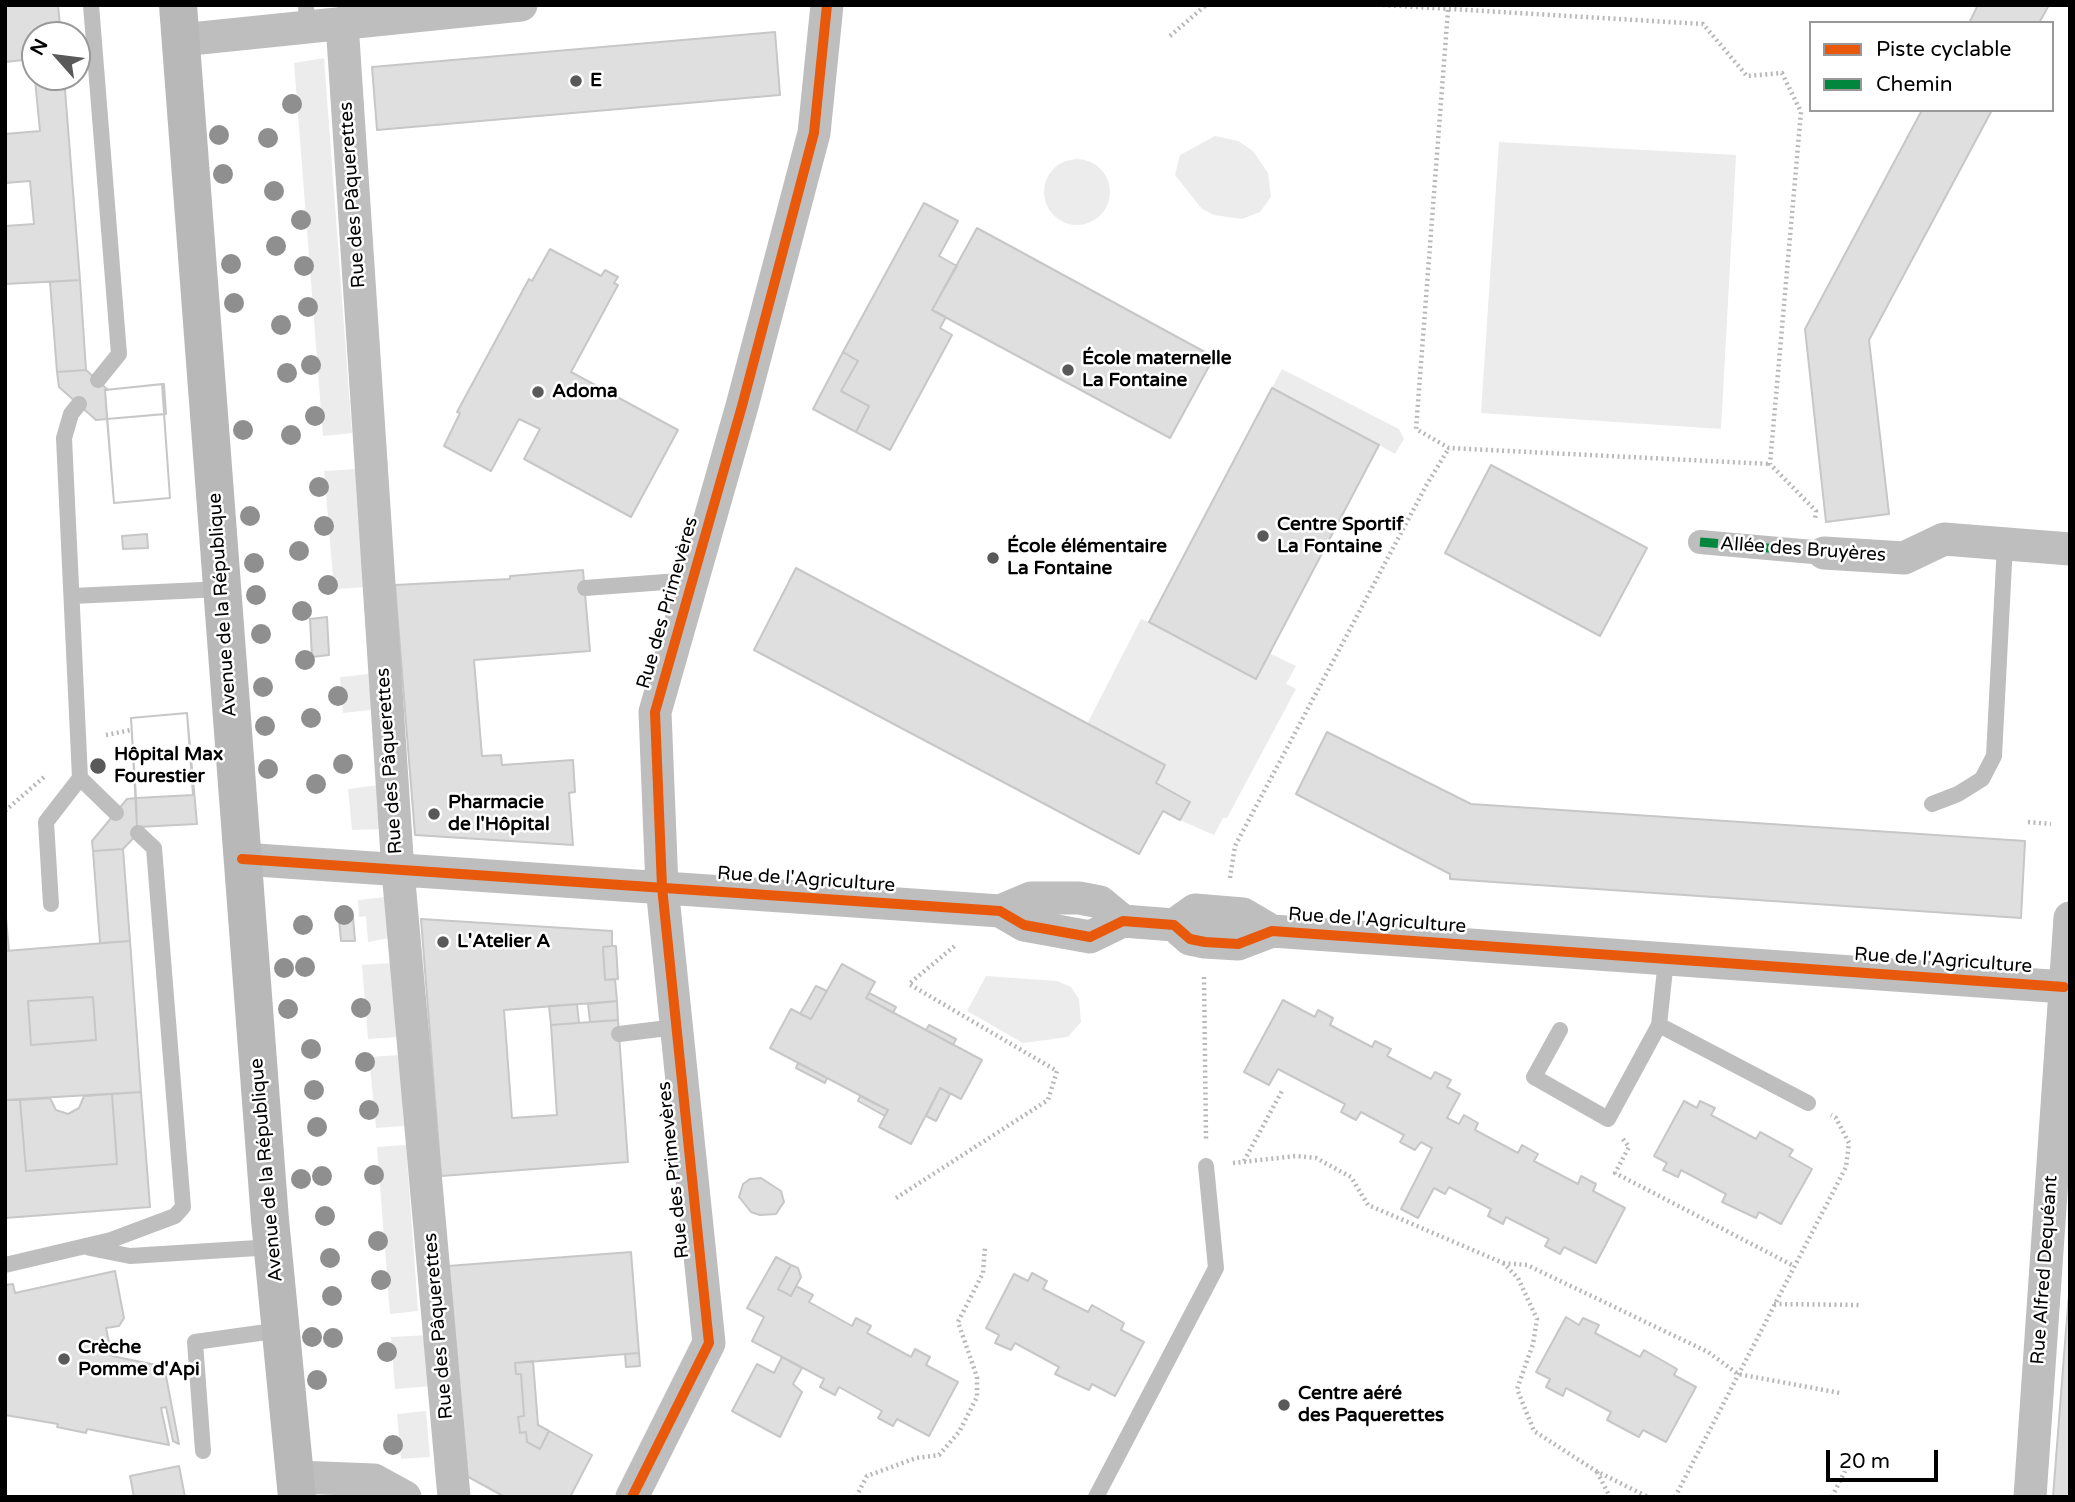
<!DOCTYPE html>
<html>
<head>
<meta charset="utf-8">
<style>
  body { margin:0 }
  #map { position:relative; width:2075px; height:1502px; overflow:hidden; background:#fff; font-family:"Varela Round",sans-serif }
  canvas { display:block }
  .frame { position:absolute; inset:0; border:7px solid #000; pointer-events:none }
  .legend { position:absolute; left:1809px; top:21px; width:245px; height:91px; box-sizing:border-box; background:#fff; border:2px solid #999; margin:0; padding:9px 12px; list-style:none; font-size:21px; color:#000 }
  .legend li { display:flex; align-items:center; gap:14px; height:35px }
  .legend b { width:35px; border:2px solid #999 }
  .north { position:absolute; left:21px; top:21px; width:70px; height:70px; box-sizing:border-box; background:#fff; border:2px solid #999; border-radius:50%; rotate:298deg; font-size:19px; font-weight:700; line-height:28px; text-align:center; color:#000 }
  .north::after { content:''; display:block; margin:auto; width:24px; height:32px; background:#595959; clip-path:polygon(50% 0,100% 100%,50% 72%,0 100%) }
  .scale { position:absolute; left:1826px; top:1450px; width:112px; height:32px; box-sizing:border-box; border:4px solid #000; border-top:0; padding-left:9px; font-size:21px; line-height:24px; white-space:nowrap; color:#000; -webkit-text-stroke:5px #fff; paint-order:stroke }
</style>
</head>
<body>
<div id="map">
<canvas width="2075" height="1502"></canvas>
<div class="frame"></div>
<ul class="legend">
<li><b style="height:9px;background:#e8590c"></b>Piste cyclable</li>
<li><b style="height:9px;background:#00873e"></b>Chemin</li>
</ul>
<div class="north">N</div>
<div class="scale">20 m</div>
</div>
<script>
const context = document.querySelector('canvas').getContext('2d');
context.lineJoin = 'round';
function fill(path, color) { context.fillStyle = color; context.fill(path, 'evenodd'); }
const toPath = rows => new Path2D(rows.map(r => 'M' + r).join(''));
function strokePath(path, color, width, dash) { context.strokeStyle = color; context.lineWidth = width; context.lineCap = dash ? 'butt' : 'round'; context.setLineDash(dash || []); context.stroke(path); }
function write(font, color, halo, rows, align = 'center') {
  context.font = font + ' "Varela Round",sans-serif'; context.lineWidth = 5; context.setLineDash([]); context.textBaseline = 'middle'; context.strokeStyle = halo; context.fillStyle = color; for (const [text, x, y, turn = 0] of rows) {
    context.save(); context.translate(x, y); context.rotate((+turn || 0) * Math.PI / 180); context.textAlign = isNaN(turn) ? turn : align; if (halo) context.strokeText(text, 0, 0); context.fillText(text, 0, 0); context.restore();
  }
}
const green = toPath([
  [324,58,352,433,323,436,294,63],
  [1215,136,1238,141,1253,151,1268,173,1271,197,1260,212,1242,219,1214,215,1202,209,1175,175,1180,155],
  [1499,142,1736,155,1721,429,1481,413],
  '1044 192a33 33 0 1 1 66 0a33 33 0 1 1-66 0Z',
  [1282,369,1399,429,1404,439,1395,454,1379,445,1269,653,1296,666,1286,684,1296,689,1227,818,1223,818,1214,835,1180,820,1189,802,1156,783,1165,765,1087,724,1141,619,1149,622],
  [356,469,371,587,334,589,324,471],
  [369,674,371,710,343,713,340,677],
  [378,785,382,829,352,830,348,789],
  [386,897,389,938,368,942,366,916,359,917,358,900],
  [391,963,399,1037,368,1039,362,965],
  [986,976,1057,981,1071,987,1079,999,1081,1022,1068,1037,1023,1043,967,1011],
  [399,1055,404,1126,376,1128,369,1057],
  [406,1145,418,1311,390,1314,377,1147],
  [428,1335,432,1386,395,1389,391,1337],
  [426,1411,430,1457,401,1459,397,1414]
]);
const building = toPath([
  [5,5,58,5,61,35,35,35,35,77,64,77,80,280,5,284,5,226,34,224,30,181,5,183,5,134,40,131,33,59,5,62,5,5],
  [1978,5,2049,5,2039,23,1969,23,1978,5],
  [775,32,780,95,377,130,372,67,775,32],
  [1922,110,1992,110,1869,340,1889,514,1826,522,1805,329,1922,110],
  [924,203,958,221,939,256,957,266,932,310,946,317,940,328,952,335,890,450,856,432,869,406,841,391,858,361,843,352,924,203],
  [977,228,1214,357,1170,438,932,310,977,228],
  [550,249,601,276,605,270,618,277,614,283,618,285,571,372,678,430,631,517,524,459,540,429,519,419,491,471,444,446,460,413,457,412,529,279,532,281,550,249],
  [80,280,86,370,57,372,50,282,80,280],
  [843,352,858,361,841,391,869,406,856,432,813,409,843,352],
  [86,370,108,390,105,390,107,419,96,420,59,387,57,372,86,370],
  [162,384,170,498,114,503,105,390,162,384],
  [164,384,166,414,107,419,105,390,164,384],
  [1272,388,1379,445,1256,679,1149,622,1272,388],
  [164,414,170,498,114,503,107,419,164,414],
  [1491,465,1647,548,1600,636,1445,553,1491,465],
  [147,534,148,548,123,549,122,536,147,534],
  [796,568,1165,765,1156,783,1190,802,1180,820,1163,811,1139,854,754,650,796,568],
  [583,570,590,651,474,660,482,756,501,755,502,765,573,760,575,792,569,793,573,845,415,835,395,585,510,579,510,576,583,570],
  [327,617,329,655,312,657,310,619,327,617],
  [187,713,197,824,137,827,131,718,187,713],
  [187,713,193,795,136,798,131,718,187,713],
  [1327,732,1471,804,2025,841,2021,918,1450,879,1450,874,1296,794,1327,732],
  [136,798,137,827,144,827,123,849,93,851,92,841,127,799,136,798],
  [123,849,130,941,100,943,93,851,123,849],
  [5,907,9,951,5,951,5,907],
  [353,917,355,941,341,941,339,919,353,917],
  [421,919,612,931,612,946,603,947,605,980,615,979,617,1001,504,1010,512,1118,557,1115,551,1025,618,1020,628,1162,441,1176,421,919],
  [130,941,141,1092,5,1100,5,951,130,941],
  [93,997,96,1040,31,1045,28,1001,93,997],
  [612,946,616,946,618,979,605,980,603,947,612,946],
  [842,964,875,982,866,998,982,1060,961,1099,940,1088,911,1144,879,1127,888,1110,770,1048,791,1009,811,1019,842,964],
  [816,986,827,991,811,1019,800,1014,816,986],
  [869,993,896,1007,893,1013,866,998,869,993],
  [93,997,96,1040,31,1045,28,1001,93,997],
  [1283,1000,1315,1017,1318,1010,1333,1018,1330,1025,1372,1047,1375,1041,1391,1049,1387,1056,1431,1079,1435,1072,1451,1080,1447,1087,1460,1094,1447,1118,1459,1124,1464,1115,1478,1123,1475,1130,1518,1153,1522,1145,1538,1154,1534,1161,1578,1184,1581,1176,1596,1184,1593,1191,1625,1208,1596,1263,1564,1247,1560,1254,1545,1246,1549,1239,1506,1217,1503,1224,1488,1216,1491,1209,1449,1187,1445,1194,1434,1188,1418,1218,1401,1209,1432,1148,1421,1142,1415,1150,1400,1142,1404,1135,1361,1112,1356,1120,1341,1112,1345,1104,1278,1069,1269,1085,1244,1072,1283,1000],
  [617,1001,618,1020,590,1022,588,1004,617,1001],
  [577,1004,579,1023,551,1025,549,1006,577,1004],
  [929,1025,956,1039,953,1045,926,1030,929,1025],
  [798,1063,827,1078,825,1083,796,1068,798,1063],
  [940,1088,950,1094,936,1121,926,1116,940,1088],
  [141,1092,150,1207,5,1218,5,1100,20,1100,26,1171,117,1164,112,1094,141,1092],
  [112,1094,117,1164,26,1171,20,1100,50,1098,56,1110,68,1114,79,1108,84,1096,112,1094],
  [860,1096,888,1110,885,1116,858,1101,860,1096],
  [1684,1101,1697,1108,1700,1101,1715,1108,1711,1115,1756,1139,1760,1132,1793,1150,1789,1156,1812,1169,1781,1224,1759,1212,1756,1218,1722,1202,1726,1194,1681,1170,1678,1177,1663,1170,1667,1163,1654,1156,1684,1101],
  [761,1178,781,1191,784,1202,776,1214,760,1215,751,1212,739,1197,743,1184,750,1179,761,1178],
  [631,1252,639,1353,515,1363,516,1374,521,1374,524,1416,518,1417,520,1433,526,1432,527,1442,540,1449,549,1431,592,1455,570,1497,505,1497,463,1474,448,1266,631,1252],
  [776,1257,791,1265,778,1289,791,1296,796,1286,813,1295,809,1302,852,1326,856,1318,871,1326,867,1333,911,1357,915,1349,930,1357,926,1365,958,1382,929,1436,897,1419,893,1426,878,1418,882,1411,839,1387,835,1395,820,1387,824,1379,752,1341,764,1317,747,1308,776,1257],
  [791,1265,798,1268,801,1277,791,1296,778,1289,791,1265],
  [115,1271,124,1318,119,1326,106,1328,112,1356,161,1366,165,1371,179,1444,173,1441,166,1407,161,1408,169,1445,87,1429,86,1433,57,1427,58,1424,5,1415,5,1285,13,1284,15,1293,115,1271],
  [1032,1273,1047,1281,1043,1289,1088,1312,1092,1305,1124,1323,1121,1330,1144,1342,1115,1396,1092,1384,1089,1390,1055,1374,1059,1367,1015,1343,1011,1350,995,1343,999,1335,986,1328,1014,1274,1028,1281,1032,1273],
  [2070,1282,2070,1497,2053,1497,2066,1330,2070,1282],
  [1566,1317,1579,1325,1583,1318,1599,1325,1595,1333,1640,1357,1644,1350,1677,1369,1674,1375,1696,1387,1666,1442,1643,1430,1639,1437,1607,1420,1611,1412,1566,1388,1563,1396,1546,1387,1550,1379,1536,1372,1566,1317],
  [639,1353,640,1366,626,1367,625,1354,639,1353],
  [782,1357,802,1368,793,1384,802,1392,780,1437,732,1411,757,1364,774,1373,782,1357],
  [533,1361,538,1425,549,1431,540,1449,527,1442,526,1432,520,1433,518,1417,524,1416,521,1374,516,1374,515,1363,533,1361],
  [179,1466,185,1497,134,1497,130,1476,179,1466]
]);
const path = toPath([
  [1383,5,1703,24,1747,76,1782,73,1801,112,1770,464,1816,511,1815,519],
  [1448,10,1416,429,1449,448,1770,464],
  [1170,36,1206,5],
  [106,735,131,730],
  [5,811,44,777],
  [2028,822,2051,824],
  [1230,878,1235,846,1427,484,1449,448],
  [1204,977,1206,1139],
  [1623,1139,1629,1147,1615,1173,1794,1266],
  [1244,1161,1283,1089],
  [1233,1163,1296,1156,1316,1158,1351,1177,1368,1205,1503,1263,1518,1278,1537,1319,1533,1344,1517,1389,1534,1431,1596,1471,1648,1497],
  [896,1198,1048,1100,1057,1071,909,984,957,944],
  [1503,1263,1527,1265,1708,1352,1738,1374,1840,1393],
  [1774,1304,1861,1305],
  [1597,1472,1610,1497],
  [856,1497,867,1476,916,1458,939,1455,959,1432,977,1397,977,1377,958,1322,983,1273,985,1247],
  [1675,1497,1846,1167,1849,1143,1836,1118,1831,1115],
  [1832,1497,1845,1471]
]);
const service = toPath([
  [91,5,119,354,98,380],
  [306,5,307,27],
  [79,404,71,414,64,438,80,778,116,813],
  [585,588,692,580],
  [72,596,223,589],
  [1932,804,1958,794,1982,779,1994,756,2005,544],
  [51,904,46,822,80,778],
  [1659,1025,1808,1103],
  [1560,1030,1534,1077,1608,1119,1659,1025,1666,960],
  [619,1034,676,1027],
  [90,1248,130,1256,273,1247],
  [5,1265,111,1240,175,1216,183,1207,154,848,138,833],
  [203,1451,195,1342,281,1330],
  [1096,1497,1216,1268,1206,1166]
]);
const pedestrian = toPath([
  [1700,542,1824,553]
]);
const minor = toPath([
  [342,23,398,871,454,1497],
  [181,40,521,5],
  [1824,553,1904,558,1944,539,2070,549],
  [242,859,1000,911,1024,925,1090,937,1123,921,1174,925,1190,939,1205,942,1238,944,1272,931,2064,987],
  [1000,911,1031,898,1079,898,1100,902,1123,921],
  [1174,925,1195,910,1243,914,1272,931],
  [296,1477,374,1480,405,1497],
  [632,1497,709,1343,662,887,655,712,742,406,814,133,827,5],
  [2030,1497,2070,918]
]);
const secondary = toPath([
  [178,5,270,1220,297,1497]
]);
const quiet = toPath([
  [1700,542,1824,553]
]);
const cycleway = toPath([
  [242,859,1000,911,1024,925,1090,937,1123,921,1174,925,1190,939,1205,942,1238,944,1272,931,2064,987],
  [632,1497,709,1343,662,887,655,712,742,406,814,133,827,5]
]);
const trees = [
  [292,104],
  [219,135],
  [268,138],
  [223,174],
  [274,191],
  [301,220],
  [276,246],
  [231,264],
  [304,266],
  [234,303],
  [308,307],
  [281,325],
  [311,365],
  [287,373],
  [315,416],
  [243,430],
  [291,435],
  [319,487],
  [250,516],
  [324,526],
  [299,551],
  [254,563],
  [328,585],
  [256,595],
  [302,611],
  [261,634],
  [305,660],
  [263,687],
  [338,696],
  [311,718],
  [265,726],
  [343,764],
  [268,769],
  [316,784],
  [344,915],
  [303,925],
  [305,967],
  [284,968],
  [361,1008],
  [288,1009],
  [311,1049],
  [365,1062],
  [314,1090],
  [369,1110],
  [317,1127],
  [374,1175],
  [322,1176],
  [301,1179],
  [325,1216],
  [378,1241],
  [330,1258],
  [381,1280],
  [332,1296],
  [312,1337],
  [333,1338],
  [387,1352],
  [317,1380],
  [393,1445]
];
const markers = [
  [576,81,7,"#595959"],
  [1068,370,7,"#595959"],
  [538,392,7,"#595959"],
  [1263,536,7,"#595959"],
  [993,558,7,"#595959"],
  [98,766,9,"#595959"],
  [434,814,7,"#595959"],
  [443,942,7,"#595959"],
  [64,1359,7,"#595959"],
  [1284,1405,7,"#595959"]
];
const poiNames = [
  ["E",590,81],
  ["École maternelle",1082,359],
  ["La Fontaine",1082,381],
  ["Adoma",552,392],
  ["Centre Sportif",1277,525],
  ["La Fontaine",1277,547],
  ["École élémentaire",1007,547],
  ["La Fontaine",1007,569],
  ["Hôpital Max",114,755],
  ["Fourestier",114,777],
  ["Pharmacie",448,803],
  ["de l'Hôpital",448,825],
  ["L'Atelier A",457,942],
  ["Crèche",78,1348],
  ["Pomme d'Api",78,1370],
  ["Centre aéré",1298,1394],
  ["des Paquerettes",1298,1416]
];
const streetNames = [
  ["Rue des Pâquerettes",353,195,-94],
  ["Allée des Bruyères",1803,550,4],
  ["Rue des Primevères",668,603,-74],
  ["Avenue de la République",223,605,-94],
  ["Rue des Pâquerettes",390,761,-94],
  ["Rue de l'Agriculture",806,880,4],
  ["Rue de l'Agriculture",1377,921,4],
  ["Rue de l'Agriculture",1943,961,4],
  ["Avenue de la République",267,1170,-95],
  ["Rue des Primevères",674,1170,-96],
  ["Rue Alfred Dequéant",2045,1270,-86],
  ["Rue des Pâquerettes",439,1326,-95]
];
fill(green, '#ececec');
fill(building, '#dfdfdf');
strokePath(building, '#c7c7c7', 2);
strokePath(path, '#b9b9b9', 4.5, [2, 3.5]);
strokePath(service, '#bebebe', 16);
strokePath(pedestrian, '#bebebe', 24);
strokePath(minor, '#bebebe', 33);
strokePath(secondary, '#b8b8b8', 38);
strokePath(quiet, '#00873e', 9, [18, 9]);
strokePath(cycleway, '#e8590c', 10);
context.fillStyle = '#8f8f8f';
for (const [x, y] of trees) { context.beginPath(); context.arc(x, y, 10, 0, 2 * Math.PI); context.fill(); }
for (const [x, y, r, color] of markers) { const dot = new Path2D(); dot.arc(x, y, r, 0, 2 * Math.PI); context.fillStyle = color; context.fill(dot); strokePath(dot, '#fff', 2.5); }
write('bold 19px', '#000', '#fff', poiNames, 'left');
write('19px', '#000', '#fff', streetNames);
</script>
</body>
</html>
